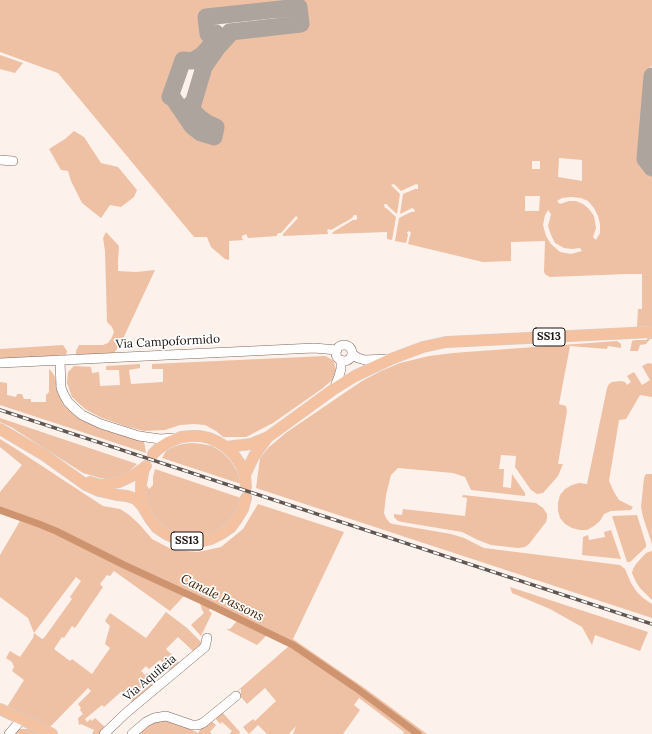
<!DOCTYPE html>
<html>
<head>
<meta charset="utf-8">
<style>
  body { margin:0 }
  canvas { display:block; background:#fcf1eb }
</style>
</head>
<body>
<canvas width="652" height="734"></canvas>
<script>
const context = document.querySelector('canvas').getContext('2d');
context.lineJoin = 'round';
function fill(path, color) { context.fillStyle = color; context.fill(path, 'evenodd'); }
const toPath = rows => new Path2D(rows.map(r => 'M' + r).join(''));
function strokePath(path, color, width, dash) { context.strokeStyle = color; context.lineWidth = width; context.lineCap = dash ? 'butt' : 'round'; context.setLineDash(dash || []); context.stroke(path); }
function write(font, color, halo, rows, align = 'center') {
  context.font = font + ' Lora,serif'; context.lineWidth = 3.5; context.setLineDash([]); context.textBaseline = 'middle'; context.strokeStyle = halo; context.fillStyle = color; for (const [text, x, y, turn = 0] of rows) {
    context.save(); context.translate(x, y); context.rotate((+turn || 0) * Math.PI / 180); context.textAlign = isNaN(turn) ? turn : align; if (halo) context.strokeText(text, 0, 0); context.fillText(text, 0, 0); context.restore();
  }
}
const green = toPath([
  [0,0,652,0,652,67,650,66,640,160,650,174,652,174,652,326,637,327,638,309,642,309,642,274,627,274,550,277,546,275,544,272,545,241,511,242,511,261,483,262,408,244,410,236,411,233,409,231,407,232,408,235,406,243,395,241,399,218,411,212,414,212,415,211,414,209,412,208,400,214,403,194,415,189,418,189,418,185,416,184,401,191,394,184,391,185,400,194,397,214,388,206,387,204,385,204,384,205,385,208,386,208,396,217,392,240,387,239,387,232,332,234,333,232,353,220,356,220,357,219,357,216,356,215,354,215,352,218,331,230,329,229,327,230,328,234,283,236,283,234,298,218,296,216,281,233,279,233,277,234,277,236,248,238,246,234,242,236,242,239,244,240,229,241,229,260,225,259,211,247,207,237,194,237,58,73,0,52],
  [299,7,301,24,230,32,229,35,218,47,204,67,193,104,191,104,194,112,200,118,207,123,216,127,214,137,201,133,192,126,173,98,170,97,182,60,192,61,202,55,216,39,216,33,208,34,206,17],
  [559,158,582,160,582,181,558,177],
  [532,161,540,161,540,169,532,169],
  [525,196,540,196,539,211,525,211],
  [571,197,581,198,588,201,594,208,598,216,600,224,600,233,596,240,593,237,596,228,594,216,589,209,583,204,576,201,569,201,560,204,557,201,562,198],
  [548,210,551,214,548,226,551,235,555,243,564,248,572,249,580,248,582,251,571,254,560,252,551,244,546,236,543,225,545,215],
  [0,55,23,63,15,73,0,69],
  [74,131,84,137,101,163,118,167,137,190,134,197,121,207,110,205,101,218,82,203,71,181,68,171,61,170,49,149,65,139],
  [106,232,119,246,118,261,118,271,136,272,155,270,121,343,114,353,80,355,76,354,76,351,79,345,103,345,108,343,111,339,114,332,112,327,107,322,105,251,103,238],
  [648,338,652,338,652,339,650,339,646,344,640,345,638,351,630,351,632,341,635,340,646,340],
  [617,341,621,344,621,348,608,346,607,349,570,346,559,404,566,406,567,411,558,464,563,464,558,476,543,493,537,494,531,490,515,467,516,456,501,455,499,469,504,469,503,487,511,488,512,474,525,493,525,496,471,490,465,477,453,473,398,468,391,475,386,495,384,513,386,518,390,523,393,524,451,534,464,538,484,548,620,565,625,569,631,583,637,592,643,598,652,604,652,618,256,488,260,458,269,447,287,432,362,381,381,371,400,363,429,356,453,353],
  [63,345,67,351,66,355,0,359,0,349],
  [325,356,333,360,336,369,332,380,323,388,273,423,246,437,223,437,216,431,205,425,194,424,180,425,165,430,144,431,125,426,102,418,85,409,72,397,67,383,68,372,74,366,91,367,92,373,99,372,100,386,120,385,119,370,106,370,106,366,140,364,140,368,129,370,131,384,163,382,163,369,152,369,152,364],
  [648,363,652,364,652,397,640,395,626,419,619,420,609,481,614,492,619,500,633,507,631,510,611,511,604,514,600,521,594,526,587,530,580,530,572,528,565,524,560,518,558,511,558,503,560,495,565,489,572,485,579,483,587,484,607,388,609,384,612,382,621,381,625,382,627,385,631,382,627,376,634,372,642,385,650,380,642,366],
  [49,369,52,372,55,377,58,392,63,404,76,416,98,427,142,440,144,442,146,453,0,405,0,382,7,383,7,395,16,397,17,394,22,394,24,399,31,399,31,402,46,402,46,395,49,392],
  [0,418,137,464,127,473,114,478,100,478,83,473,11,427,0,422],
  [0,439,13,447,103,506,120,509,128,514,140,525,152,539,173,550,198,552,221,547,243,529,258,504,344,532,293,639,366,689,427,734,403,734,404,732,359,698,354,705,360,710,343,734,293,734,296,726,289,734,267,734,258,725,249,734,243,727,253,719,255,721,276,701,265,688,247,704,241,697,241,689,235,693,289,646,267,635,257,645,226,629,230,629,237,621,210,608,209,611,212,613,203,632,201,636,191,625,204,613,202,610,200,603,185,596,183,597,170,611,114,571,110,576,107,575,100,584,103,587,75,628,72,626,64,638,62,637,54,649,70,661,72,659,92,674,110,648,105,644,106,640,110,626,105,621,110,613,146,638,166,612,187,628,202,643,193,651,178,637,166,649,180,663,170,671,160,660,149,669,146,666,141,671,145,675,147,673,156,684,133,704,122,691,104,707,102,705,85,719,87,722,91,719,92,721,95,718,106,728,100,734,92,734,94,730,81,724,79,725,78,718,83,714,80,710,81,708,78,704,91,691,88,688,50,727,7,707,24,680,12,671,14,667,12,662,6,658,10,651,20,657,33,638,34,633,28,618,0,597,0,555,20,521,0,514,0,492,22,465,0,447],
  [76,577,81,581,70,597,72,599,44,638,42,639,34,633],
  [192,443,202,444,212,446,222,452,229,459,234,466,238,473,241,484,162,458,166,451,173,447,182,444],
  [155,469,241,498,237,511,228,524,207,536,184,537,163,526,152,513,148,505,146,493,146,484,149,489,153,485,153,477],
  [646,474,652,474,652,544,643,517,641,507,644,478],
  [463,495,536,503,543,508,547,514,547,518,546,522,529,544,525,547,518,548,491,545,478,540,462,532,402,522,398,521,394,517,394,514,402,515,403,509,465,516,467,498,462,497],
  [637,515,646,544,646,547,630,562,627,562,612,516],
  [611,530,621,559,582,555,583,537,588,535,589,540,605,537,604,532],
  [651,551,652,552,652,600,640,588,636,582,632,573,633,569,636,564,646,553],
  [510,587,648,632,640,651,595,635,592,645,582,627,550,609,512,593],
  [222,712,240,732,239,734,229,734,232,731,222,722,220,724,215,718],
  [166,720,179,723,198,733,201,729,211,721,216,725,210,732,212,734,135,734,147,724],
  [20,729,29,729,39,734,14,734,17,730]
]);
const canal = toPath([
  [0,510,39,524,56,531,124,565,200,600,293,645,356,688,418,734]
]);
const taxiway = toPath([
  [299,7,301,24,230,32,229,35,218,47,204,67,193,104,191,104,194,112,200,118,207,123,216,127,214,137,201,133,192,126,173,98,170,97,183,60,192,61,202,55,216,39,216,33,208,34,206,17,299,7],
  [652,76,645,159,652,168]
]);
const minor = toPath([
  [0,160,13,161],
  '336 353a8 8 0 1 1 16 0a8 8 0 1 1-16 0Z',
  [352,354,358,358,365,360,387,359],
  [60,360,61,388,64,395,68,402,75,409,82,415,101,424,139,436,160,439,174,438],
  [0,363,314,348,337,350],
  [334,389,339,376,341,369,341,360],
  [9,734,22,719],
  [104,734,126,713,205,647,207,638],
  [132,734,146,722,154,718,166,716,192,725,198,725,203,723,236,696]
]);
const major = toPath([
  [0,429,44,455,86,485,99,491,117,495,127,496,136,499,144,508],
  [226,447,251,444,268,437,334,389,355,376,391,359,423,347,446,342,652,332],
  [153,454,158,449,169,442,181,437,191,436,200,436,209,438,218,442,226,447,234,455,241,465,245,475,246,487],
  [146,466,144,468,141,484,141,497,144,509,150,519,157,528,166,534,177,539,188,542,199,542,211,539,221,534,230,528,237,519,243,509,246,498],
  [245,475,254,456,267,438],
  [90,482,100,485,119,482,134,475,144,468],
  [0,709,52,734]
]);
const rail = toPath([
  [0,410,652,624]
]);
const shields = [
  [549,337,32],
  [187,541,32]
];
const shieldNames = [
  ["SS13",549,337],
  ["SS13",187,541]
];
const streetNames = [
  ["Via Campoformido",168,342,-3],
  ["Via Aquileia",150,678,-40]
];
const waterNames = [
  ["Canale Passons",222,598,26]
];
fill(green, '#eec0a4');
strokePath(canal, '#ce946f', 7);
strokePath(taxiway, '#aea49e', 17);
strokePath(minor, '#7f695c', 10);
strokePath(major, '#d2d0cf', 12);
strokePath(minor, '#fff', 9);
strokePath(major, '#f5c2a1', 11);
strokePath(rail, '#605752', 3.5);
strokePath(rail, '#fff', 2, [6]);
for (const [x, y, w] of shields) { const box = new Path2D(); box.roundRect(x - w / 2, y - 9, w, 18, 3); context.fillStyle = '#fff'; context.fill(box); strokePath(box, '#1c140f', 1); }
write('bold 11px', '#1c140f', null, shieldNames);
write('12px', '#1c140f', '#fff', streetNames);
write('italic 13px', '#472004', '#fff', waterNames);
</script>
</body>
</html>
